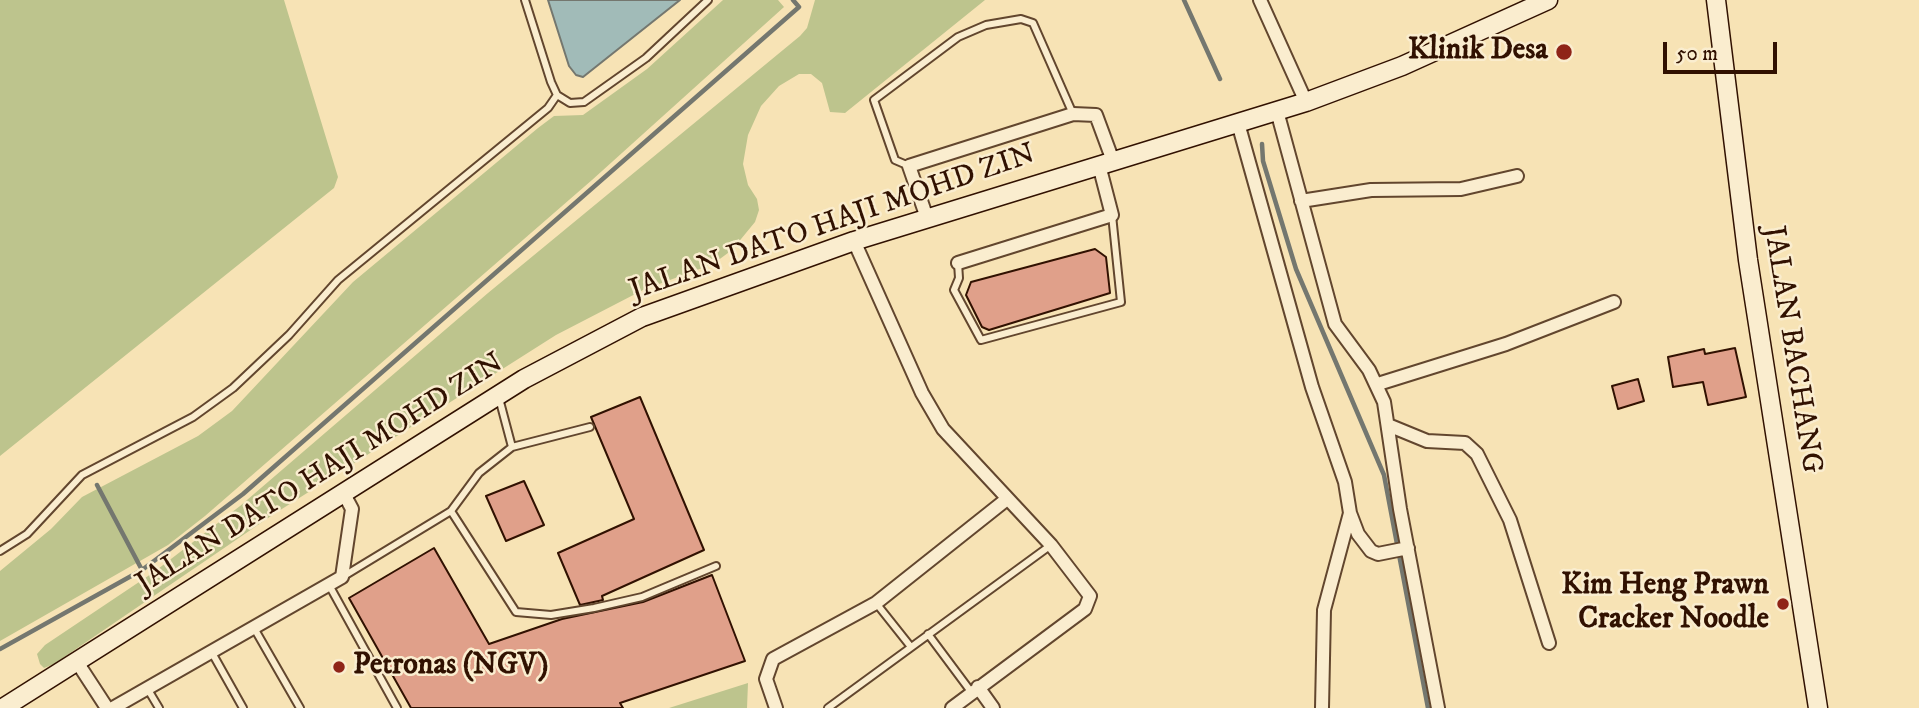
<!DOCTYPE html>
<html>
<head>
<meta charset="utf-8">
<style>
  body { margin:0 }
  #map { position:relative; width:1919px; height:708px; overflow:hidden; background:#f7e3b5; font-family:"IM FELL DW Pica",serif }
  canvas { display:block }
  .scale { position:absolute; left:1663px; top:42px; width:114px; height:32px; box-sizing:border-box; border:4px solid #311101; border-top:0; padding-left:9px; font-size:21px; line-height:24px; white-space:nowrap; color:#311101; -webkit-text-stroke:5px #faedcf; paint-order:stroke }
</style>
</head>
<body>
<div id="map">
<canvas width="1919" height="708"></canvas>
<div class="scale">50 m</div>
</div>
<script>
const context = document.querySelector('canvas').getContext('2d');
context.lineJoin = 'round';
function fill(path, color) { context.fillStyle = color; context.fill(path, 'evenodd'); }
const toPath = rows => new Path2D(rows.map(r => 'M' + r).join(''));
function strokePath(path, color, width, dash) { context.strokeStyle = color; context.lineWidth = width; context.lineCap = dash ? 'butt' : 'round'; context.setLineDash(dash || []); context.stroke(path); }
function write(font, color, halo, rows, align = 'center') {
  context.font = font + ' "IM FELL DW Pica",serif'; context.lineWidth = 5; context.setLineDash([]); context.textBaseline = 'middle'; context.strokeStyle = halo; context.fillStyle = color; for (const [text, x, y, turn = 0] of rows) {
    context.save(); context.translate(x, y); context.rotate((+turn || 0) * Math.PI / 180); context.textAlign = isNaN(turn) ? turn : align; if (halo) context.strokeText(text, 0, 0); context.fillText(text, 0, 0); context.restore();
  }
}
const green = toPath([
  [0,0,284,0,338,177,334,188,0,456],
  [723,0,778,0,784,7,592,180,205,516,168,545,0,641,0,571,51,529,82,497,198,436,232,411,353,282,538,128,554,116,583,115,647,69],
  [815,0,985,0,845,113,830,112,822,83,811,74,799,74,779,86,761,106,748,135,743,164,748,185,757,199,759,210,755,222,732,250,713,264,643,290,556,335,274,514,54,664,44,668,40,664,37,654,45,645,154,572,240,506,488,293,800,36,807,28],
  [748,683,747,708,669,708]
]);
const water = toPath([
  [548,0,680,0,583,77,576,75,569,66,548,0]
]);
const stream = toPath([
  [1184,0,1220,79],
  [1262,144,1263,161,1296,269,1384,475,1428,708],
  [97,485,142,570],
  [0,649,142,570,243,494,799,7,793,0]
]);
const building = toPath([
  [1095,249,1106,257,1110,293,989,330,982,327,966,295,971,282,1095,249],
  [1735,348,1746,397,1708,405,1703,382,1673,387,1668,357,1704,349,1705,354,1735,348],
  [1638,379,1644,401,1618,409,1612,386,1638,379],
  [640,397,704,550,602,596,603,600,580,605,558,553,634,519,591,417,640,397],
  [524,481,544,525,506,541,486,496,524,481],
  [434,548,489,644,562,619,643,602,712,575,745,661,620,703,623,708,411,708,349,598,434,548]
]);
const lane = toPath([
  [525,0,551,82,557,95,570,103,584,102,646,58,708,0],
  [909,166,895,160,874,100,958,37,986,25,1021,19,1033,23,1073,114],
  [958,263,959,278,954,290,981,340,1121,302,1112,215],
  [499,398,512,447],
  [451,511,516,612,551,615,594,608,642,597,716,566],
  [0,551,27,534,82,475,193,417,233,388,289,335,338,280,548,108,557,95],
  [344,576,451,511,479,473,512,447,590,427],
  [329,585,397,708],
  [876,603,911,647],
  [254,628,300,708],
  [928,634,972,693],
  [211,651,243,708],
  [147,688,159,708],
  [828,708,1051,545]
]);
const street = toPath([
  [1260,0,1306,102],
  [1277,111,1335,324,1369,370,1384,402,1400,509,1438,708],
  [1238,123,1312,387,1345,482,1350,513,1324,610,1322,708],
  [1301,201,1371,190,1461,189,1517,176],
  [927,218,909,166,1073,114,1096,115,1113,161],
  [854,241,922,393,943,429,1051,545,1090,596,1085,609,952,708],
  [958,263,1112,215,1099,165],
  [1378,384,1506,344,1614,302],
  [1388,425,1427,441,1465,443,1477,454,1510,520,1549,643],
  [1350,513,1358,534,1371,551,1378,554,1408,548],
  [77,662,107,708],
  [978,687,993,708],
  [113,708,342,577,352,509,344,494],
  [776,708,766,679,773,659,876,603,1007,499]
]);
const secondary = toPath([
  [1716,0,1748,260,1818,708],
  [3,708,524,379,642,317,854,241,1306,102,1402,66,1548,0]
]);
const markers = [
  [1564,52,9,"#8f2418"],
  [1783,604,7,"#8f2418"],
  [339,667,7,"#8f2418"]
];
const poiNames = [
  ["Klinik Desa",1548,52],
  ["Kim Heng Prawn",1769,587],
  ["Cracker Noodle",1769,621],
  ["Petronas (NGV)",353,667,"left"]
];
const streetNames = [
  ["JALAN DATO HAJI MOHD ZIN",833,224,-19],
  ["JALAN BACHANG",1791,350,81],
  ["JALAN DATO HAJI MOHD ZIN",321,475,-32]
];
fill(green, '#bdc48d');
fill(water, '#a1bbb8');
strokePath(water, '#74776f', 2);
strokePath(stream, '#74776f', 4.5);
fill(building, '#e0a08a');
strokePath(building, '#311101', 2);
strokePath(lane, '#62462e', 10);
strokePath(street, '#62462e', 16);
strokePath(secondary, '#311101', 21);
strokePath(lane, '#faedcf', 6);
strokePath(street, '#faedcf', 12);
strokePath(secondary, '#faedcf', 18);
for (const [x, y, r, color] of markers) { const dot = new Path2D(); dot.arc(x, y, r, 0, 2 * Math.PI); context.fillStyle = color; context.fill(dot); strokePath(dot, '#faedcf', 2.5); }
write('bold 30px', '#311101', '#faedcf', poiNames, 'right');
write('30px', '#311101', '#faedcf', streetNames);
</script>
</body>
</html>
